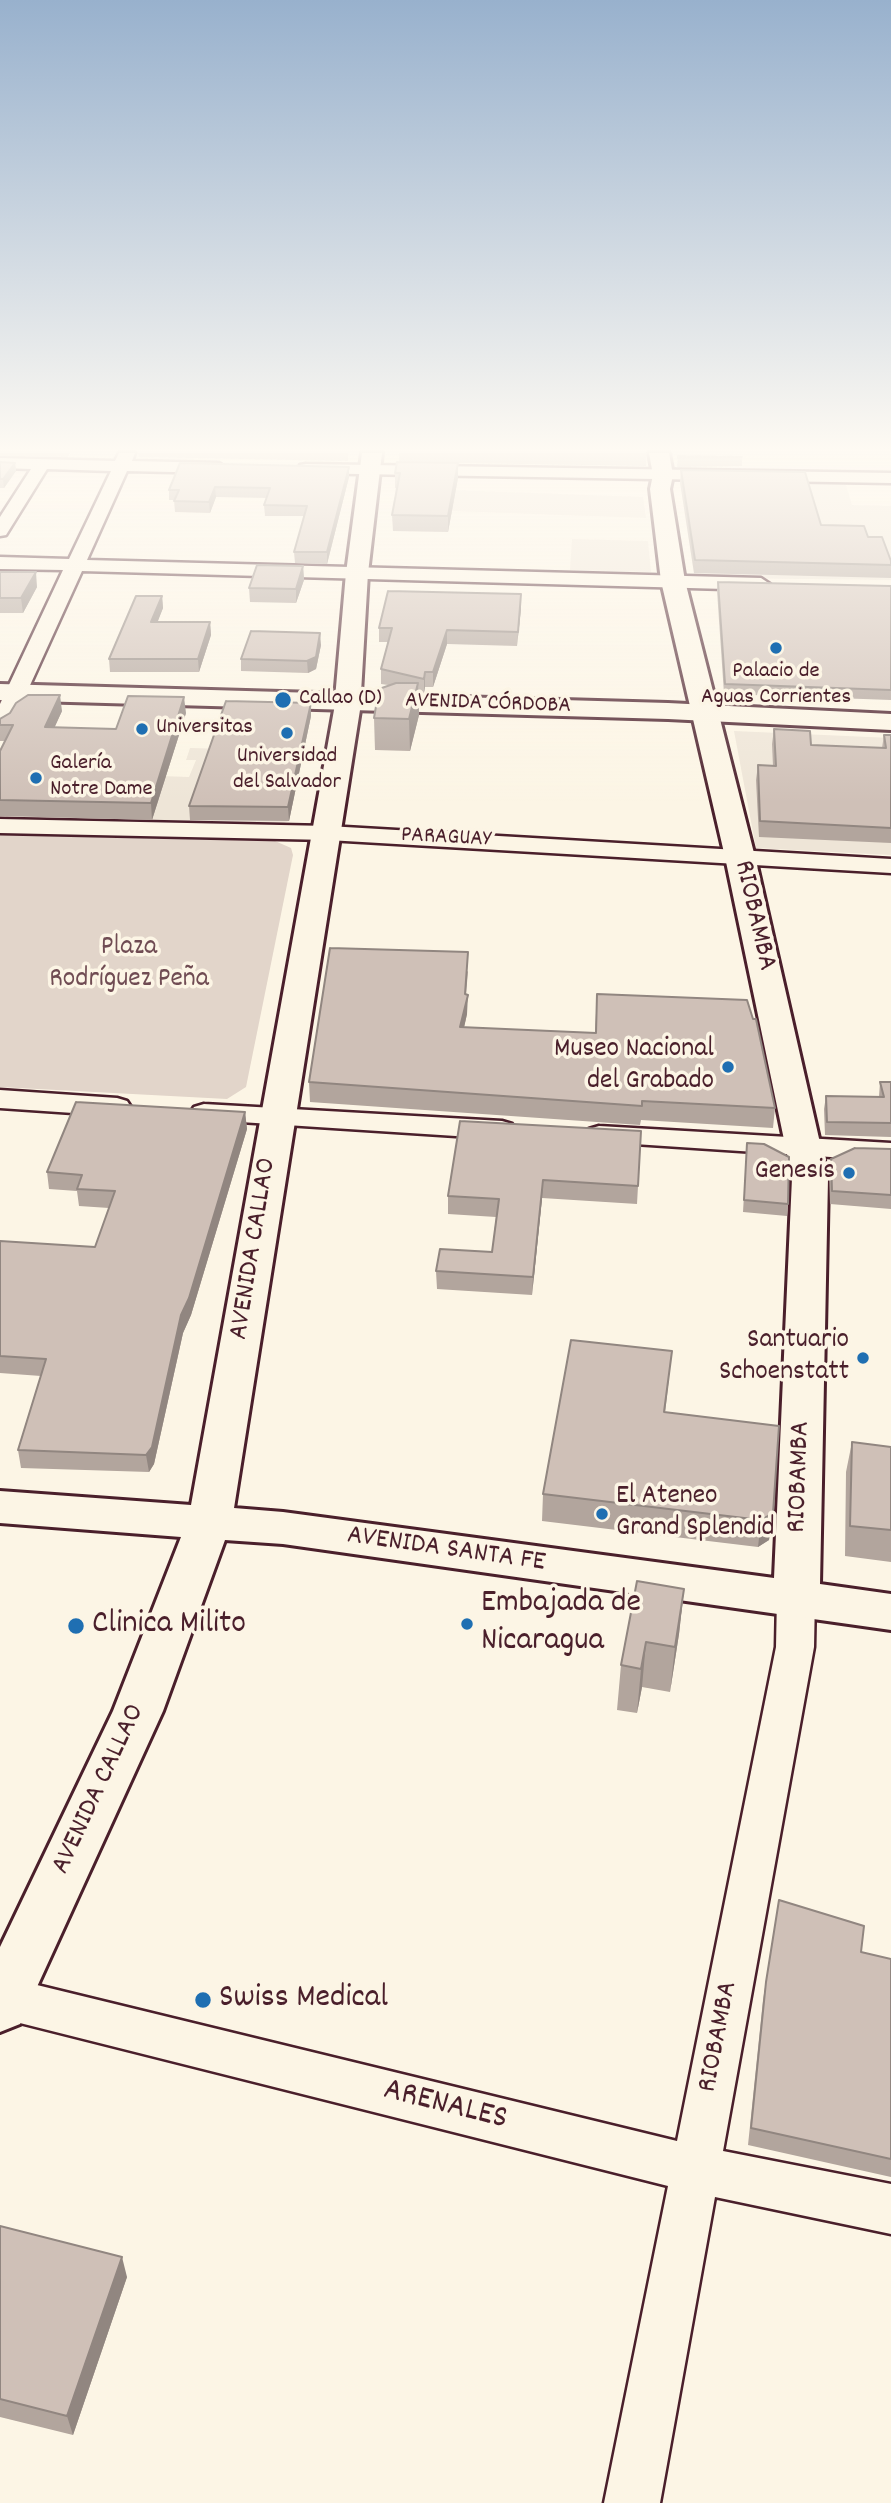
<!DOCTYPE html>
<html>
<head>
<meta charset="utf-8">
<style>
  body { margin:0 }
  canvas { display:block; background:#fcf5e5 }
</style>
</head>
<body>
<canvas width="891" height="2503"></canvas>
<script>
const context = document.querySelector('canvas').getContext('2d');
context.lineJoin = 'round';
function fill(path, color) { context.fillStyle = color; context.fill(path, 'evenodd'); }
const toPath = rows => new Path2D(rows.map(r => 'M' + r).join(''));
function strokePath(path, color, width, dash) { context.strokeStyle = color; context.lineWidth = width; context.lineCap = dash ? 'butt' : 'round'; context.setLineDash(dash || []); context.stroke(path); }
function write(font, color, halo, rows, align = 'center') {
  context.font = font + ' Dekko,sans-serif'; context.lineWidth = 7; context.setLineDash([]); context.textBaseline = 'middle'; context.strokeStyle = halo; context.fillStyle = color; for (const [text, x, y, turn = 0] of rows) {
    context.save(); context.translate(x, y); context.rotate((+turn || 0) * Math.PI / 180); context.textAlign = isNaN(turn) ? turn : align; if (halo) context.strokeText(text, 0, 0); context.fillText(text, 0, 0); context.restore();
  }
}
const built = toPath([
  [845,482,852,505,891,506,891,557,885,557,891,580,707,578,694,574,680,483],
  [395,488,643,497,646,518,395,509],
  [572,539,648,541,651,572,570,570],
  [734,731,891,738,891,855,756,848],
  [190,748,303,751,289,821,273,827,4,821,15,797,161,776,189,777,196,760,186,760]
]);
const green = toPath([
  [0,835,275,841,291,848,293,855,246,1087,227,1099,0,1087]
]);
const street = toPath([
  [119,453,135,453,132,461,219,463,227,468,219,473,127,471,87,560,761,578,770,584,761,590,82,571,11,727,0,733,0,704,63,570,0,569,0,557,69,559,111,471,47,469,6,535,0,536,0,517,31,469,0,468,0,458,115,461,119,453],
  [306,464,891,473,891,483,300,473,300,465,306,464],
  [0,819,328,826,891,859,891,873,328,840,0,833,0,819],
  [0,1090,117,1098,127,1101,131,1107,127,1113,117,1116,0,1108,0,1090],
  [204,1104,502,1121,512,1124,517,1130,512,1136,502,1139,194,1119,190,1113,194,1107,204,1104],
  [599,1126,891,1143,891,1161,589,1141,584,1135,589,1129,599,1126],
  [796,1583,809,1587,815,1597,814,1647,723,2151,891,2184,891,2234,715,2197,660,2503,604,2503,668,2186,0,2018,0,1976,677,2141,776,1647,777,1597,783,1587,796,1583]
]);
const secondary = toPath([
  [362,453,382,453,368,573,360,710,234,1508,283,1512,774,1578,792,1178,725,857,661,581,650,489,653,475,649,453,669,453,673,475,670,489,685,581,755,857,828,1178,820,1584,891,1594,891,1630,283,1544,225,1540,163,1711,20,2024,0,2032,0,1947,113,1711,181,1537,0,1523,0,1491,191,1505,334,710,346,573,362,453]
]);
const primary = toPath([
  [0,684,668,703,891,714,891,730,668,719,0,700,0,684]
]);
const wall = toPath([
  [0,453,70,453,68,457,0,456],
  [138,453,348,453,348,461,139,457],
  [399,453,647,453,646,466,399,462],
  [678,456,742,457,742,466,677,467],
  [0,462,15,463,16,471,4,488,0,488],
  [681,470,821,525,868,537,891,561,891,578,694,573,680,482],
  [395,473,458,478,448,532,393,531,392,515,397,488,395,488],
  [349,477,327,564,295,563,294,552,304,516,265,516,264,505,267,498,216,497,210,513,175,512,174,500,169,500,169,490],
  [303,566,304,580,296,603,250,602,249,588],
  [0,572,37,587,23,613,0,613],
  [718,582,891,586,891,700,724,694,717,591],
  [162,596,163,608,157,622,210,622,211,635,199,672,110,672,109,659],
  [521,608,517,646,447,644,433,687,425,687,424,693,418,692,419,715,410,751,375,750,374,718,388,685,381,684,381,669,388,642,379,642,379,628],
  [321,645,316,669,308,673,241,671,241,659],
  [62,711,54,728,116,729,186,713,152,820,0,816,0,751,5,741,0,741,0,719],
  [311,716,289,821,190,820,189,806],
  [774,729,811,745,882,748,884,735,891,735,891,843,759,837,756,780,758,765,773,766,772,744],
  [468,971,466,995,467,1014,464,1027,595,1033,597,994,775,1108,773,1128,641,1120,640,1125,310,1102,309,1082],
  [880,1082,891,1082,891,1137,825,1135,824,1109,826,1096,879,1097],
  [245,1112,247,1129,191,1315,183,1333,154,1464,149,1472,21,1468,18,1450,41,1376,0,1373,0,1241,95,1247,109,1208,79,1206,77,1191,49,1189,47,1172],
  [460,1121,638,1186,637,1204,542,1198,532,1295,437,1289,436,1271,492,1252,496,1217,448,1214,448,1196],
  [747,1143,788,1204,787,1216,743,1212],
  [891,1149,891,1209,830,1204,829,1172,831,1159],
  [669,1378,665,1413,773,1513,769,1540,758,1547,542,1521,543,1494],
  [852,1442,891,1447,891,1562,845,1556,846,1472],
  [684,1589,679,1634,670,1692,642,1687,637,1713,617,1710,621,1665],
  [779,1900,861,1952,891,1959,891,2177,748,2145,763,2000],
  [0,2226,127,2277,73,2435,0,2417]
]);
const shadedWall = toPath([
  [15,463,16,471,4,488,3,479],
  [458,463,458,478,448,532,448,516],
  [349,467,349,477,327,564,327,552],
  [215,487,216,497,210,513,209,502],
  [303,566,304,580,296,603,296,589],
  [36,572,37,587,23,613,21,598],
  [521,594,521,608,517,646,518,632],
  [162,596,163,608,153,634,151,622],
  [210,622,211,635,199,672,198,659],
  [447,630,447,644,433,687,433,672],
  [320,633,321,645,316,669,308,673,307,661],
  [425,672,425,687,424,693,424,679],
  [418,683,419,715,410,751,409,719],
  [60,695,62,711,47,744,45,727],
  [184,697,186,713,152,820,151,803],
  [311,703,311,716,289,821,288,807],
  [468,952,465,1006,468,995,467,1014,460,1046,460,1027,465,994],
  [245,1112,247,1129,191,1315,183,1333,154,1464,149,1472,146,1455,181,1315],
  [543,1180,542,1198,532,1295,533,1277],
  [773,1513,769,1540,758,1547,761,1520],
  [684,1589,679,1634,670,1692,675,1647],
  [646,1642,642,1687,637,1713,641,1669],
  [122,2257,127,2277,73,2435,67,2416]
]);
const building = toPath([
  [678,456,742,457,678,458,678,456],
  [0,462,15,463,3,479,0,479,0,462],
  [397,462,458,463,448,516,392,515,400,473,395,473,397,462],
  [180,463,349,467,327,552,294,552,307,506,264,505,270,488,215,487,209,502,174,501,179,490,169,490,180,463],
  [681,470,805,472,821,525,864,526,868,537,882,537,891,561,891,565,695,560,681,470],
  [257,565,303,566,296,589,249,588,257,565],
  [0,572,36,572,21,598,0,598,0,572],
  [718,582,891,586,891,690,725,684,718,582],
  [388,591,521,594,518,632,447,630,433,672,425,672,424,679,381,669,392,628,379,628,388,591],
  [136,596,162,596,151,622,210,622,198,659,109,659,136,596],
  [251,631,320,633,316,657,307,661,241,659,251,631],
  [396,683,418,683,409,719,374,718,379,689,396,683],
  [28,695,60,695,45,727,116,729,128,696,184,697,151,803,0,800,0,751,13,725,0,725,0,719,10,713,16,703,28,695],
  [226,701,311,703,288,807,189,806,226,701],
  [774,729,810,731,811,745,886,748,884,735,891,735,891,828,760,821,758,765,776,766,774,729],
  [330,948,468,952,465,994,468,995,460,1027,596,1033,597,994,747,1000,753,1019,756,1019,775,1108,642,1101,642,1106,309,1082,330,948],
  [880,1082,891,1082,891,1123,827,1122,826,1096,884,1097,880,1082],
  [76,1102,245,1112,189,1298,181,1315,152,1447,146,1455,18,1450,46,1359,0,1356,0,1241,95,1247,115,1191,77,1189,82,1175,47,1172,76,1102],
  [460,1121,641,1131,638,1186,543,1180,533,1277,436,1271,440,1249,492,1252,499,1199,448,1196,460,1121],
  [747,1143,764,1144,789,1157,788,1204,744,1200,747,1143],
  [855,1148,891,1149,891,1195,832,1191,831,1159,855,1148],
  [571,1340,672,1351,664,1412,779,1426,773,1513,761,1520,543,1494,571,1340],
  [852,1442,891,1447,891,1530,850,1526,852,1442],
  [637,1581,684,1589,675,1647,646,1642,641,1669,621,1665,637,1581],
  [779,1900,864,1926,861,1952,891,1959,891,2159,751,2128,766,1982,779,1900],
  [0,2226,122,2257,67,2416,0,2399,0,2226]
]);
const markers = [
  [776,648,7,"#1f6fb2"],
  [283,700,9,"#1f6fb2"],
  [142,729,7,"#1f6fb2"],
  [287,733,7,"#1f6fb2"],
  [36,778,7,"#1f6fb2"],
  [728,1067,7,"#1f6fb2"],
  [849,1173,7,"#1f6fb2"],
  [863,1358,7,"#1f6fb2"],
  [602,1514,7,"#1f6fb2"],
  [467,1624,7,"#1f6fb2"],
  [76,1626,9,"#1f6fb2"],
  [203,2000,9,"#1f6fb2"]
];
const farPoinames = [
  ["Palacio de",776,673,"center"],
  ["Aguas Corrientes",776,699,"center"],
  ["Callao (D)",299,700],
  ["Universitas",156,729],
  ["Universidad",287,758,"center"],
  ["del Salvador",287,784,"center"],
  ["Galería",50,765],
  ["Notre Dame",50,791]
];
const farStreetnames = [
  ["AVENIDA CÓRDOBA",488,705,2],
  ["PARAGUAY",446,839,3]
];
const streetNames = [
  ["RIOBAMBA",753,916,77],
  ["AVENIDA CALLAO",255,1249,-81],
  ["RIOBAMBA",801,1477,-88],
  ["AVENIDA SANTA FE",446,1551,8],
  ["AVENIDA CALLAO",100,1790,-65],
  ["RIOBAMBA",720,2037,-79]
];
const parkNames = [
  ["Plaza",129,949],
  ["Rodríguez Peña",129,981]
];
const poiNames = [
  ["Museo Nacional",714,1051],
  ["del Grabado",714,1083],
  ["Genesis",835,1173],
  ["Santuario",849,1342],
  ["Schoenstatt",849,1374],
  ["El Ateneo",616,1498,"left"],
  ["Grand Splendid",616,1530,"left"]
];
const nearPoinames = [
  ["Embajada de",481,1605],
  ["Nicaragua",481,1643],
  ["Clinica Milito",92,1626],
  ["Swiss Medical",219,2000]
];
const nearStreetnames = [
  ["ARENALES",445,2107,14]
];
fill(built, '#eee5d7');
fill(green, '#e2d5ca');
strokePath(street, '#4a1f2b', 5);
strokePath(secondary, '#4a1f2b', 6);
strokePath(primary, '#4a1f2b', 6);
fill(street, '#fcf5e5');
fill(secondary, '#fcf5e5');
fill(primary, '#fcf5e5');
fill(wall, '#b2a59d');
fill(shadedWall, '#918680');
fill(building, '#cfc0b7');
strokePath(building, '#918680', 2);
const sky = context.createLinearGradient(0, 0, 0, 803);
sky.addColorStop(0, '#98b1cd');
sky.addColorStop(0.56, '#fefaf3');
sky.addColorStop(1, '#fefaf300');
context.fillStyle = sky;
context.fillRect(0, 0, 891, 803);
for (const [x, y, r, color] of markers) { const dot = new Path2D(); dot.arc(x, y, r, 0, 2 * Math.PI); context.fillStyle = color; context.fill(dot); strokePath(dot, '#fcf5e5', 2.5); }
write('23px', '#4a1f2b', '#fcf5e5', farPoinames, 'left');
write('23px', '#4a1f2b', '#fcf5e5', farStreetnames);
write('28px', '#4a1f2b', '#fcf5e5', streetNames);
write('28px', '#704c53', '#fcf5e5', parkNames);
write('28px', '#4a1f2b', '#fcf5e5', poiNames, 'right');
write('33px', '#4a1f2b', '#fcf5e5', nearPoinames, 'left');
write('33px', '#4a1f2b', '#fcf5e5', nearStreetnames);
</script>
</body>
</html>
